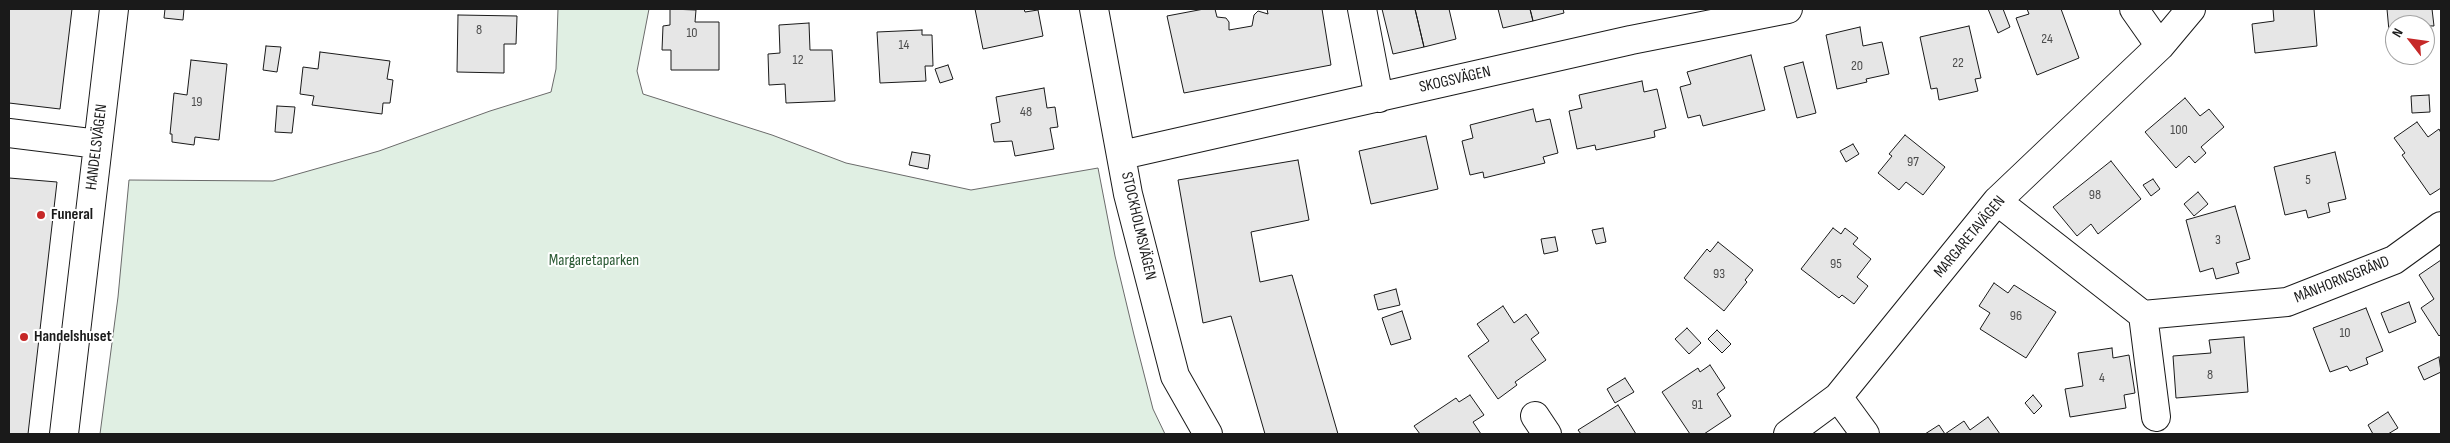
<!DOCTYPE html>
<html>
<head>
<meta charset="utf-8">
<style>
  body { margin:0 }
  #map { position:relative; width:2450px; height:443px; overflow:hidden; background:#fff; font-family:"Sofia Sans Condensed",sans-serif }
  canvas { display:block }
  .frame { position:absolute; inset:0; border:10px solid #1a1a1a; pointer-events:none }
  .north { position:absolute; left:2385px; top:15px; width:50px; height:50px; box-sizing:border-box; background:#fff; border:1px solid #a3a3a3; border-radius:50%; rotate:300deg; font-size:14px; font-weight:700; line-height:20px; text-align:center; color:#1a1a1a }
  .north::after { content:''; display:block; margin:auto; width:18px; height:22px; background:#c62828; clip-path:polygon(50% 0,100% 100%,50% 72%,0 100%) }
</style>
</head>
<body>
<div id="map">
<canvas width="2450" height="443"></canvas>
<div class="frame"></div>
<div class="north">N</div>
</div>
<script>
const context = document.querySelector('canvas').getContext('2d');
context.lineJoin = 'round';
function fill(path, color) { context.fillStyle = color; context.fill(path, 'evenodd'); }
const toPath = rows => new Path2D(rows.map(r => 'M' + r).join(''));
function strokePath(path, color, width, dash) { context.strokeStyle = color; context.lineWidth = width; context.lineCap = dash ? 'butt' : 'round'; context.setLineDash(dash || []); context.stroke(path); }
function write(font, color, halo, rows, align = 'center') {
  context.font = font + ' "Sofia Sans Condensed",sans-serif'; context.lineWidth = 4; context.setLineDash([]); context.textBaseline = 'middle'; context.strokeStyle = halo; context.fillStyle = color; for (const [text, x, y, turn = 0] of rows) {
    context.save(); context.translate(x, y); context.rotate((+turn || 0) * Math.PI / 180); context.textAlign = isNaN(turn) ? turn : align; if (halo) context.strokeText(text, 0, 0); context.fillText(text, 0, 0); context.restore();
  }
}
const green = toPath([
  [558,9,649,9,637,71,643,94,772,135,846,163,971,190,1098,168,1115,256,1134,335,1153,409,1165,434,100,434,118,297,129,180,273,181,379,151,490,111,551,92,556,69,558,9]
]);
const building = toPath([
  [9,9,72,9,60,109,9,103,9,9],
  [165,9,184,9,183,20,164,18,165,9],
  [670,9,696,10,695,22,719,22,719,70,671,70,671,50,662,50,663,26,670,25,670,9],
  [975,9,1024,9,1025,12,1038,10,1043,36,983,49,975,9],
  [1204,9,1215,9,1217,17,1226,18,1229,22,1229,30,1252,26,1254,15,1258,11,1268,14,1267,9,1322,9,1331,65,1184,93,1167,16,1204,9],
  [1382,9,1415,9,1424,47,1393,54,1382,9],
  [1415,9,1449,9,1456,39,1424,47,1415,9],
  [1498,9,1530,9,1533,21,1503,28,1498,9],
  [1530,9,1563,9,1564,13,1533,21,1530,9],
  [1988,9,2003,9,2010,27,1998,33,1988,9],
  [2027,9,2061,9,2079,58,2037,75,2016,18,2029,14,2027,9],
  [2273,9,2314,9,2317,46,2255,53,2252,24,2274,21,2273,9],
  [2387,9,2432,9,2434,26,2395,25,2395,30,2389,31,2387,9],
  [458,15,517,16,516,44,504,44,504,73,457,72,458,15],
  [809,23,810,50,832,50,835,101,786,103,785,84,769,85,768,54,780,53,779,25,809,23],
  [1969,26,1981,78,1975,79,1978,91,1939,100,1937,88,1931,89,1920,37,1969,26],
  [1860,27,1863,46,1882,42,1889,74,1866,79,1867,82,1837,89,1826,35,1860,27],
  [922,30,922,35,932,35,933,66,925,66,926,81,880,83,877,32,922,30],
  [266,46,281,47,277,72,263,70,266,46],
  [320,52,390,61,387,79,393,80,390,103,383,103,382,114,312,105,314,96,300,94,303,67,318,69,320,52],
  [1751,55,1765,110,1703,126,1700,115,1688,118,1680,87,1691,84,1687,72,1751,55],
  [191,60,227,64,219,140,195,137,194,145,172,142,172,134,170,134,174,93,187,95,191,60],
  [1803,62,1816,113,1797,118,1784,67,1803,62],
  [948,65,953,79,940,83,935,69,948,65],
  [1642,81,1644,92,1657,89,1666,128,1654,131,1655,137,1596,150,1595,145,1577,149,1569,111,1582,108,1579,95,1642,81],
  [1044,88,1047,108,1055,107,1058,127,1050,128,1054,149,1015,156,1012,141,994,142,991,124,1000,122,996,97,1044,88],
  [2429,95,2430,112,2412,113,2411,96,2429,95],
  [2185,98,2200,116,2209,109,2224,127,2201,147,2206,153,2195,163,2189,156,2176,168,2145,132,2185,98],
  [277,106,295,107,292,133,275,132,277,106],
  [1533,109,1536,122,1550,119,1558,153,1543,157,1545,163,1484,178,1483,172,1470,175,1462,141,1473,138,1470,125,1533,109],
  [2417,122,2428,137,2439,129,2441,133,2441,188,2430,195,2402,155,2405,153,2394,138,2417,122],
  [1905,135,1945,167,1923,195,1906,182,1899,190,1878,173,1892,156,1889,154,1905,135],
  [1426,136,1438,189,1371,204,1359,151,1426,136],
  [1853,144,1859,154,1846,162,1840,151,1853,144],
  [912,152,930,155,928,169,909,165,912,152],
  [2335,152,2346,199,2328,203,2330,212,2308,218,2306,210,2285,215,2274,167,2335,152],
  [1298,160,1309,220,1251,232,1260,282,1292,275,1338,434,1265,434,1231,316,1203,323,1178,180,1298,160],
  [2111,161,2141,199,2098,234,2091,224,2077,236,2053,207,2111,161],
  [9,178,57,182,28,434,9,434,9,178],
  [2153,179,2160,189,2151,196,2143,185,2153,179],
  [2198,192,2208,204,2194,216,2184,204,2198,192],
  [2235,206,2250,259,2236,263,2239,273,2216,279,2213,268,2200,272,2186,220,2235,206],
  [1603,228,1606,242,1596,244,1592,230,1603,228],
  [1833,228,1841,234,1845,228,1858,238,1853,244,1871,259,1857,277,1868,286,1854,304,1842,295,1839,298,1801,269,1833,228],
  [1555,237,1558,251,1544,254,1541,239,1555,237],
  [1718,242,1753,270,1745,280,1747,282,1724,311,1684,278,1707,249,1710,252,1718,242],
  [2441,260,2441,334,2439,336,2421,308,2434,299,2419,275,2441,260],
  [1994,283,2008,293,2014,285,2056,312,2026,358,1980,329,1990,313,1979,306,1994,283],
  [1396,289,1400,305,1378,310,1374,295,1396,289],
  [2409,302,2416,322,2389,333,2381,313,2409,302],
  [1503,306,1514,323,1526,314,1539,333,1531,339,1546,360,1515,382,1517,385,1498,399,1468,356,1489,341,1477,324,1503,306],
  [2366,308,2383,351,2366,358,2368,364,2350,371,2347,366,2330,372,2313,328,2366,308],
  [1402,311,1411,339,1391,345,1382,318,1402,311],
  [1687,328,1701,343,1689,354,1675,339,1687,328],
  [1717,330,1731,344,1722,353,1708,339,1717,330],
  [2244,337,2248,392,2176,398,2173,356,2211,353,2209,340,2244,337],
  [2112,348,2113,358,2129,355,2135,393,2124,395,2126,408,2070,417,2065,389,2083,386,2078,353,2112,348],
  [2439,357,2441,372,2424,380,2418,367,2439,357],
  [1710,365,1725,388,1717,394,1731,416,1704,434,1690,434,1662,392,1698,368,1700,372,1710,365],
  [1625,378,1634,392,1615,403,1607,389,1625,378],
  [1470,395,1484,415,1473,422,1481,434,1420,434,1414,426,1456,398,1459,402,1470,395],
  [2033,395,2042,406,2034,414,2025,403,2033,395],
  [1618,405,1636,434,1581,434,1578,430,1618,405],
  [2388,412,2398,428,2388,434,2373,434,2368,425,2388,412],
  [1988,417,2000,434,1925,434,1939,425,1945,434,1964,421,1970,430,1988,417]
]);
const minor = toPath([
  [1094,9,1128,194,1175,376,1208,434],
  [1362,9,1379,98],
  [2134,9,2160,46],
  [9,133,98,144],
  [1122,155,1631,40,1788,9],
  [1997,201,2143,315,2287,302,2394,260,2441,226],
  [2143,315,2156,417],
  [1838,397,1865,434],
  [1535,416,1547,434],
  [64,434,114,9],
  [1788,434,1838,397,1997,201,2160,46,2191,9]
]);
const markers = [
  [41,215,5,"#c62828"],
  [24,337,5,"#c62828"]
];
const numberNames = [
  ["8",479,30],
  ["10",692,33],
  ["24",2047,39],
  ["14",904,45],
  ["12",798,60],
  ["22",1958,63],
  ["20",1857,66],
  ["19",197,102],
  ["48",1026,112],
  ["100",2179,130],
  ["97",1913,162],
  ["5",2308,180],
  ["98",2095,195],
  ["3",2218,240],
  ["95",1836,264],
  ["93",1719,274],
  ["96",2016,316],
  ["10",2345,333],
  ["8",2210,375],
  ["4",2102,378],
  ["91",1697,405]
];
const streetNames = [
  ["SKOGSVÄGEN",1455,80,-13],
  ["HANDELSVÄGEN",97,147,-83],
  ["STOCKHOLMSVÄGEN",1138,226,77],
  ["MARGARETAVÄGEN",1970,237,-50],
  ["MÅNHORNSGRÄND",2342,280,-22]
];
const poiNames = [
  ["Funeral",51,215],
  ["Handelshuset",34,337]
];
const parkNames = [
  ["Margaretaparken",594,261]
];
fill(green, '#e0efe3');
strokePath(green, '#6a6a6a', 1);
fill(building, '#e6e6e6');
strokePath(building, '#1a1a1a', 1);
strokePath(minor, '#1a1a1a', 30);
strokePath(minor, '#fff', 28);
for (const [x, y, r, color] of markers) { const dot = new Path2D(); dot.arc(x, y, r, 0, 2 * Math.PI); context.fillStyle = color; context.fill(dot); strokePath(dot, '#fff', 2); }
write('14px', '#4d4d4d', null, numberNames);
write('16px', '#1a1a1a', '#fff', streetNames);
write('bold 16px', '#1a1a1a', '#fff', poiNames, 'left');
write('16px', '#2b5a34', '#fff', parkNames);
</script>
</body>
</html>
